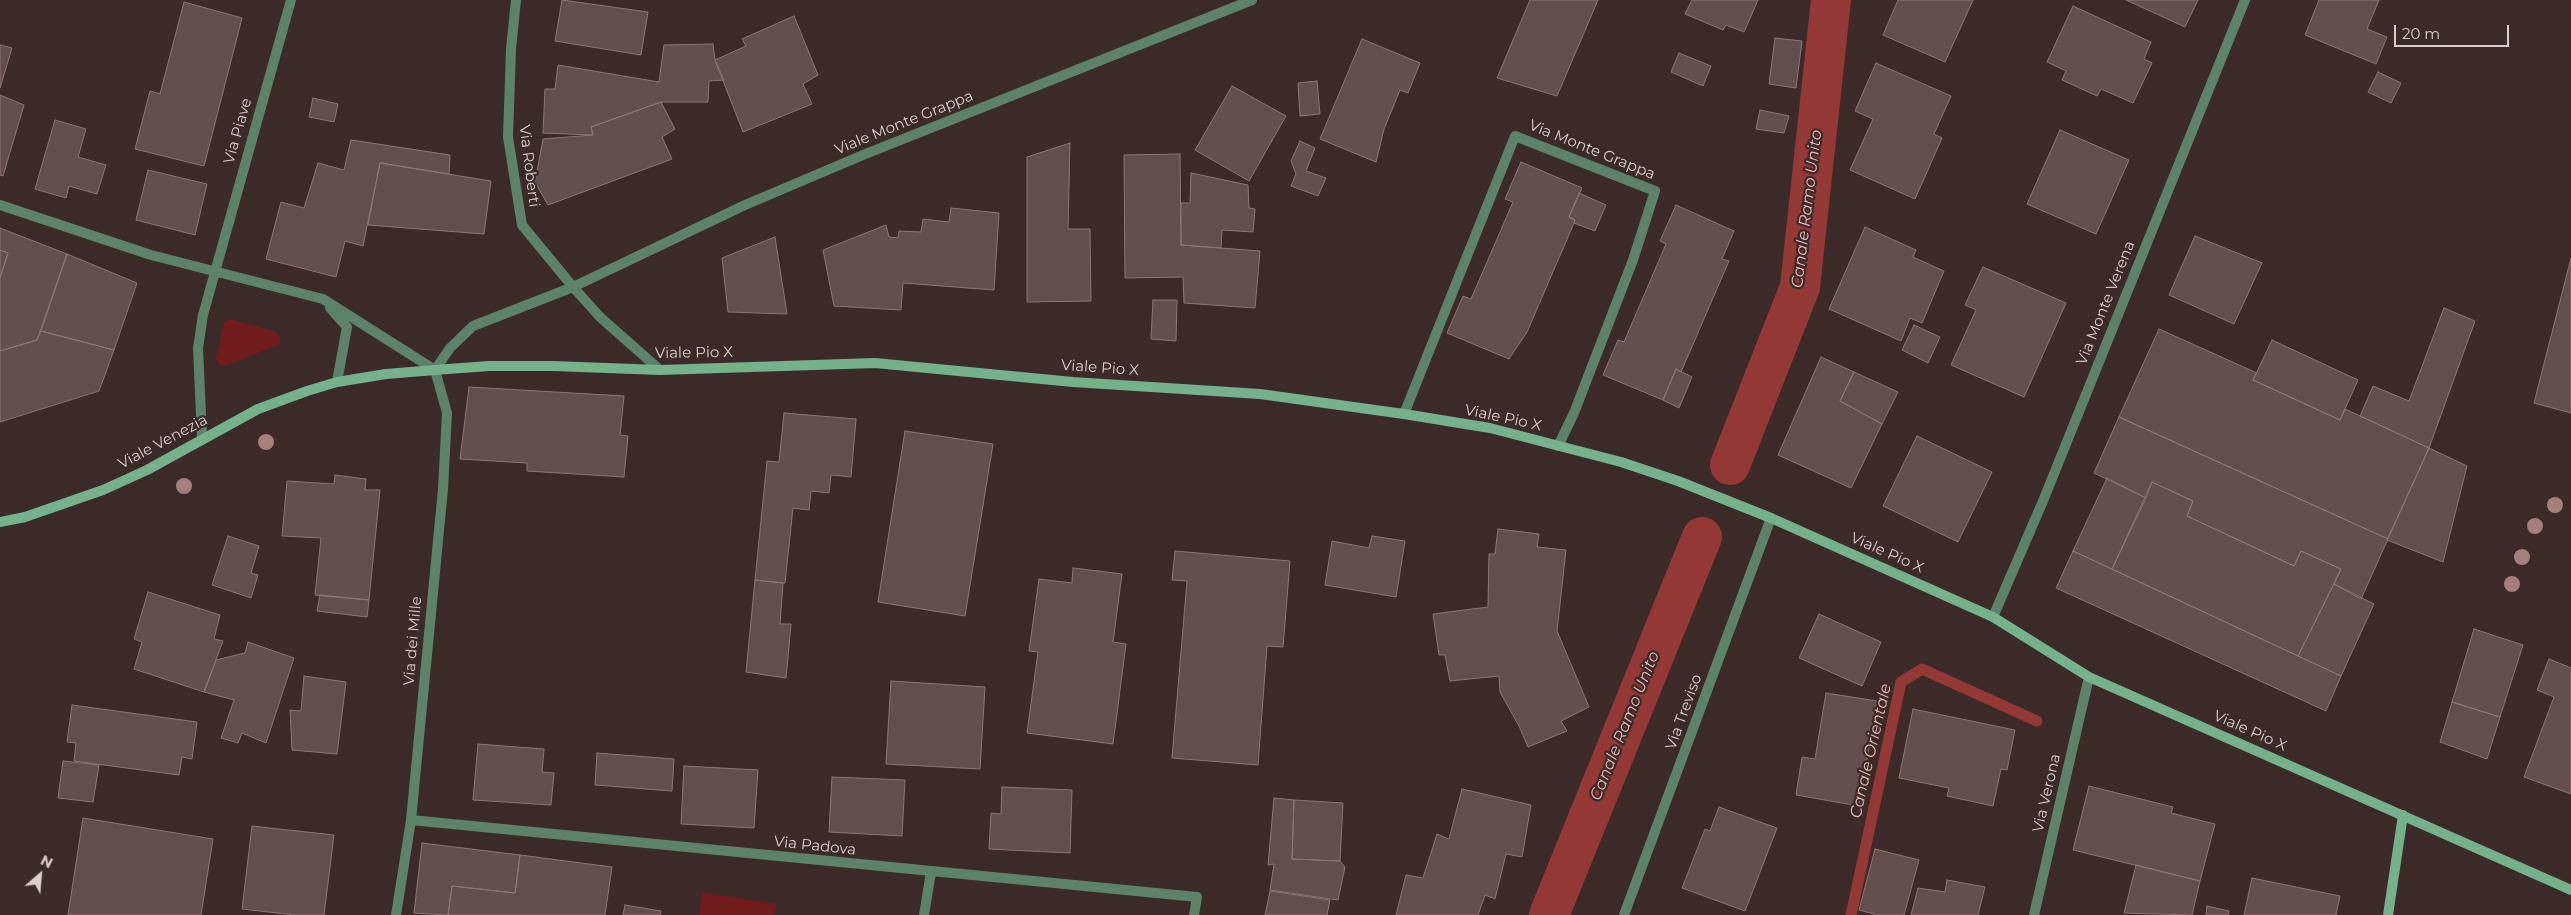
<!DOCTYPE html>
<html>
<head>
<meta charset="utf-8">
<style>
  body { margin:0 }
  #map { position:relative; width:2571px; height:915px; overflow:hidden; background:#3b2a28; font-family:Montserrat,sans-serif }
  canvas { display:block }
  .north { position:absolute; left:15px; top:850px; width:50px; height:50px; -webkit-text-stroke:4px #3b2a28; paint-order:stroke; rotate:27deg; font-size:14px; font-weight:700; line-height:20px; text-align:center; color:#dbcfcd }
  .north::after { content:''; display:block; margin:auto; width:18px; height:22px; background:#dbcfcd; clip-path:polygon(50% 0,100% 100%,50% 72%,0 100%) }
  .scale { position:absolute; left:2394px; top:25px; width:115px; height:22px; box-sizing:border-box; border:2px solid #dbcfcd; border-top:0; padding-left:6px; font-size:15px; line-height:18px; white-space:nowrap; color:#dbcfcd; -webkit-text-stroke:4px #3b2a28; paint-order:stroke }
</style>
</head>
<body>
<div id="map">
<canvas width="2571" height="915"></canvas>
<div class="north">N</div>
<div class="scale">20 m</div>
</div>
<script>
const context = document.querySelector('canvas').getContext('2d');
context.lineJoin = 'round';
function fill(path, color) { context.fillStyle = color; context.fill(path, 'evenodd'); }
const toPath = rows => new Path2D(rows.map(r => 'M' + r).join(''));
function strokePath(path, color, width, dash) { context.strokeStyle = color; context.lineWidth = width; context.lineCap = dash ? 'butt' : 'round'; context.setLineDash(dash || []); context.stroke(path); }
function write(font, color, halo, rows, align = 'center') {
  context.font = font + ' Montserrat,sans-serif'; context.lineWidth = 4.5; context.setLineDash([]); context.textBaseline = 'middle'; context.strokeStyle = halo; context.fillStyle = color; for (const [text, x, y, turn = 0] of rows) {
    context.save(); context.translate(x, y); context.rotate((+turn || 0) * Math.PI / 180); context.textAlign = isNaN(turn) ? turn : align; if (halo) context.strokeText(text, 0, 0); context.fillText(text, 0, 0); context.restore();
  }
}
const green = toPath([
  [230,319,276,332,280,337,280,344,225,366,220,365,216,360,224,323],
  [702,892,776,904,774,915,699,915]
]);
const stream = toPath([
  [1851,915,1901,682,1922,669,2037,721]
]);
const canal = toPath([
  [1730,465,1800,287,1831,0],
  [1549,915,1702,537]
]);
const building = toPath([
  [562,0,648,12,641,55,555,41,562,0],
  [1530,0,1598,0,1557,96,1497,78,1530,0],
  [1692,0,1758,0,1744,32,1726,25,1723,30,1685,14,1692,0],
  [1898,0,1973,0,1945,62,1883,35,1898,0],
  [2126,0,2198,0,2185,27,2126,0],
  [2319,0,2379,0,2367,29,2387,37,2376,64,2305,35,2319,0],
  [184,2,242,18,204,166,135,149,150,91,160,94,184,2],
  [2073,6,2151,42,2144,59,2152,63,2133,103,2101,89,2097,96,2062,80,2066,71,2047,62,2073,6],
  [794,16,818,75,803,84,812,104,743,132,715,60,746,46,742,39,794,16],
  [1775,38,1802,41,1796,88,1769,84,1775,38],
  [1362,39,1420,63,1408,93,1400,90,1384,129,1376,162,1320,139,1362,39],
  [713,44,715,60,724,80,709,81,708,102,661,102,591,127,593,135,543,133,545,89,555,89,558,65,659,82,664,45,713,44],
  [0,45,12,48,0,88,0,45],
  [1679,53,1711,66,1703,86,1671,72,1679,53],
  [1876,63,1951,96,1934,134,1942,138,1915,199,1850,170,1873,119,1855,111,1876,63],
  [2378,72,2401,83,2391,103,2368,92,2378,72],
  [1317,81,1320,114,1300,116,1298,83,1317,81],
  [1232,86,1286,116,1249,181,1195,150,1232,86],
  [0,95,24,105,3,176,0,175,0,95],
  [313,98,338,104,334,122,309,117,313,98],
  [661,102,675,129,662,137,672,159,548,205,535,182,543,139,593,135,591,127,661,102],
  [1760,110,1789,116,1784,133,1756,129,1760,110],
  [55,120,86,129,78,157,106,165,97,194,69,186,66,198,35,189,55,120],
  [2060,130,2129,160,2096,234,2027,204,2060,130],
  [351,140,450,155,449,174,380,163,363,246,345,241,336,277,266,259,281,202,304,208,318,163,344,170,351,140],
  [1300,141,1315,148,1306,171,1326,178,1318,196,1291,186,1296,174,1291,161,1300,141],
  [1070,143,1068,229,1090,229,1091,301,1027,302,1027,157,1070,143],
  [1180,154,1181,245,1260,251,1255,308,1184,303,1183,277,1125,278,1124,155,1180,154],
  [1521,162,1582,188,1569,217,1575,220,1574,223,1527,332,1509,359,1447,333,1463,296,1471,299,1513,202,1505,199,1521,162],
  [380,163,491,181,484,234,368,225,380,163],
  [148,170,207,184,195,235,136,220,148,170],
  [1191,173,1248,185,1249,208,1255,209,1253,232,1222,230,1221,248,1181,245,1181,203,1190,203,1191,173],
  [1579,193,1606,205,1595,231,1574,223,1575,220,1569,217,1579,193],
  [1676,205,1734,231,1722,259,1729,261,1681,372,1676,369,1663,400,1603,375,1618,340,1624,342,1666,244,1660,241,1676,205],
  [951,208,999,213,994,290,903,283,901,310,834,306,823,250,886,225,889,237,898,238,899,231,921,232,923,219,949,222,951,208],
  [1865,227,1916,250,1913,257,1944,271,1922,323,1910,318,1901,341,1829,309,1865,227],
  [0,228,67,254,37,340,0,351,0,278,8,253,0,250,0,228],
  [2195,236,2262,263,2234,324,2169,295,2195,236],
  [775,237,787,314,728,312,722,258,775,237],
  [0,250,8,253,0,278,0,250],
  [67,254,137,283,114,350,41,331,67,254],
  [2571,258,2571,413,2534,403,2571,258],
  [1983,267,2066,303,2024,397,1951,365,1976,310,1965,305,1983,267],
  [1153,300,1177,300,1176,341,1151,339,1153,300],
  [2444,308,2475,321,2429,448,2360,416,2373,386,2409,401,2444,308],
  [1914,325,1940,337,1928,363,1902,350,1914,325],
  [2159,329,2257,373,2253,380,2340,420,2345,409,2429,448,2388,539,2119,417,2159,329],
  [41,331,114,350,99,391,0,422,0,351,37,340,41,331],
  [2272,340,2358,380,2340,420,2253,380,2272,340],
  [1821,357,1854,372,1840,401,1882,424,1851,488,1778,455,1821,357],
  [1676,369,1692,377,1679,408,1663,400,1676,369],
  [1854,372,1898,392,1882,424,1840,401,1854,372],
  [469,387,624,396,620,435,628,436,624,477,527,471,527,463,460,459,469,387],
  [784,413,856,419,851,477,831,475,829,493,811,491,809,510,793,508,785,583,783,583,755,580,767,461,779,462,784,413],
  [2119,417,2388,539,2361,599,2334,584,2341,569,2301,551,2294,566,2187,516,2193,501,2152,482,2146,498,2094,473,2119,417],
  [905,431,993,444,965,616,878,602,905,431],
  [1917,436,1992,472,1958,542,1883,506,1917,436],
  [2429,448,2467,466,2443,562,2387,540,2429,448],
  [335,475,366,479,365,490,380,490,369,600,315,595,321,538,282,536,287,481,334,484,335,475],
  [2107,478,2146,498,2112,569,2073,551,2107,478],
  [2152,482,2193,501,2187,516,2294,566,2301,551,2341,569,2298,656,2112,569,2152,482],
  [1498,529,1539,534,1537,547,1566,550,1557,631,1589,707,1561,721,1567,731,1528,747,1519,726,1500,692,1499,676,1450,681,1445,655,1439,655,1433,614,1488,607,1489,554,1495,554,1498,529],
  [228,536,259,546,251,573,258,575,251,598,212,585,228,536],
  [1372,536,1405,541,1396,597,1325,585,1332,541,1369,548,1372,536],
  [1175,551,1290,561,1283,647,1267,646,1258,765,1172,758,1187,581,1172,580,1175,551],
  [2073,551,2341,676,2326,711,2056,588,2073,551],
  [1073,568,1122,574,1113,642,1126,644,1113,744,1027,733,1038,652,1029,651,1039,579,1072,583,1073,568],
  [755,580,783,583,780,624,791,624,786,678,746,672,755,580],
  [2334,584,2374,604,2341,676,2298,656,2334,584],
  [148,592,220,615,214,639,223,641,204,692,134,669,142,642,134,639,148,592],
  [320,595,369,600,367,617,317,611,320,595],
  [1819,614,1881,642,1862,686,1799,658,1819,614],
  [2474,629,2523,645,2500,717,2452,702,2474,629],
  [248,642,294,658,266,743,242,733,238,743,221,738,234,700,204,692,216,660,245,653,248,642],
  [2549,659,2571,668,2571,794,2524,777,2554,697,2537,690,2549,659],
  [304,676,346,682,337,754,292,750,290,710,301,711,304,676],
  [891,681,985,687,980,769,886,764,891,681],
  [1826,693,1877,701,1859,806,1796,795,1802,757,1815,759,1826,693],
  [2452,702,2500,717,2487,759,2440,742,2452,702],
  [72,705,197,722,192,759,182,757,179,775,74,761,76,743,67,742,72,705],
  [1913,709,2015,730,2007,770,2001,769,1993,806,1947,796,1949,788,1899,778,1913,709],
  [478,744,544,749,542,772,554,773,551,805,473,800,478,744],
  [597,753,674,759,672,791,595,785,597,753],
  [63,761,99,765,93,802,58,798,63,761],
  [684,766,758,770,754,828,681,824,684,766],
  [832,777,905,780,902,836,829,832,832,777],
  [2089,786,2173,807,2171,813,2215,824,2200,881,2073,850,2089,786],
  [1002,787,1072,790,1070,853,989,849,991,813,1001,814,1002,787],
  [1462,789,1531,805,1522,857,1506,854,1495,899,1485,895,1478,915,1396,915,1406,875,1423,878,1437,834,1449,839,1462,789],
  [1274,798,1294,800,1292,859,1340,861,1345,867,1338,900,1270,890,1274,864,1268,865,1274,798],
  [1294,800,1343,803,1340,861,1292,859,1294,800],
  [1719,807,1777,828,1745,911,1682,888,1705,829,1710,831,1719,807],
  [83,818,213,839,201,915,68,915,83,818],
  [252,826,334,835,324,915,295,915,242,909,252,826],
  [422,843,520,855,515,893,452,886,448,915,414,913,422,843],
  [1875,849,1919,860,1904,915,1877,915,1859,910,1875,849],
  [520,855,612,867,605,915,448,915,452,886,515,893,520,855],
  [2136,865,2200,881,2192,915,2124,913,2136,865],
  [2252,878,2340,896,2336,915,2244,915,2252,878],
  [1947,880,1985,887,1978,915,1911,915,1918,888,1945,892,1947,880],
  [1270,891,1330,900,1327,915,1265,915,1270,891],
  [625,905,661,911,660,915,623,915,625,905],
  [2207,906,2229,911,2228,915,2206,915,2207,906]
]);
const minor = toPath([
  [516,0,511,49,508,137,522,225,573,287],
  [0,205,151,255,323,299,435,370,447,413,443,489,411,820,396,915],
  [330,308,347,327,337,382],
  [1404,414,1515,136,1655,191,1633,260,1574,413,1558,446],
  [202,438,198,348,203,315,291,0],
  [1993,617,2043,501,2245,0],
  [411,820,1197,897,1194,915],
  [924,915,931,872],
  [1624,915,1771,518],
  [2034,915,2089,677]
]);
const tertiary = toPath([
  [573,287,600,317,660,370],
  [435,370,450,348,473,326,573,287,745,205,863,155,1252,0]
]);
const secondary = toPath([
  [0,522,25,517,103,490,147,470,258,409,307,391,337,382,386,374,435,370,489,366,553,366,660,370,875,363,1073,382,1260,394,1404,414,1490,428,1621,462,1678,481,1771,518,1993,617,2089,677,2571,890],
  [2388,915,2403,815]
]);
const trees = [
  [266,442],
  [184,486],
  [2555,505],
  [2535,526],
  [2522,557],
  [2512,584]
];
const streetNames = [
  ["Viale Monte Grappa",904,123,-22],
  ["Via Piave",238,131,-74],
  ["Via Monte Grappa",1592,150,22],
  ["Via Roberti",529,166,83],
  ["Via Monte Verena",2106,303,-68],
  ["Viale Pio X",694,353,-1],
  ["Viale Pio X",1100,368,4],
  ["Viale Pio X",1503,418,12],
  ["Viale Venezia",163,442,-28],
  ["Viale Pio X",1887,553,24],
  ["Via dei Mille",413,641,-85],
  ["Via Treviso",1684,712,-70],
  ["Viale Pio X",2250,731,24],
  ["Via Verona",2047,793,-77],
  ["Via Padova",815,846,6]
];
const waterNames = [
  ["Canale Ramo Unito",1807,209,-83],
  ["Canale Ramo Unito",1625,726,-68],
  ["Canale Orientale",1871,751,-77]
];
fill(green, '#721b1c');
strokePath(stream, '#933835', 11);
strokePath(canal, '#933835', 40);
fill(building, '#624e4c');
strokePath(building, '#8c7775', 1);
strokePath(minor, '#5d826a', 10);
strokePath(tertiary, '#5d826a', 10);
strokePath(secondary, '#75b18b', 10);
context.fillStyle = '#a47f7b';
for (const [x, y] of trees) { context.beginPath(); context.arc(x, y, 8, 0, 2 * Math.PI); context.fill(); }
write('15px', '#dbcfcd', '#3b2a28', streetNames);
write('italic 16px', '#efbbb6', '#3b2a28', waterNames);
</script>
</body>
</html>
